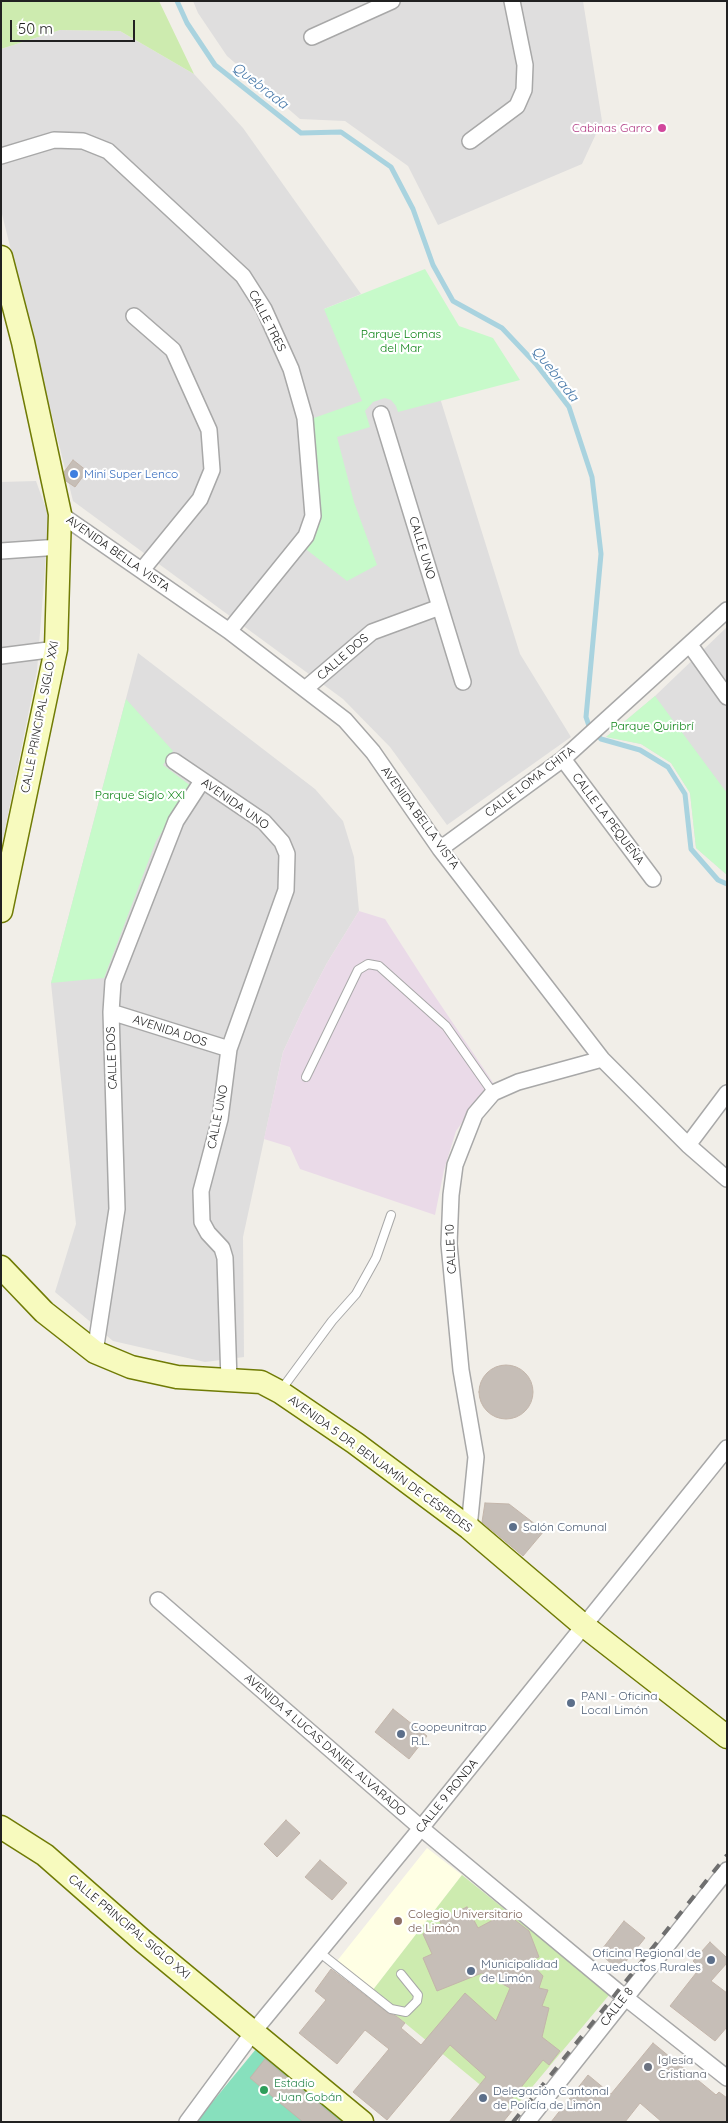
<!DOCTYPE html>
<html>
<head>
<meta charset="utf-8">
<style>
  body { margin:0 }
  #map { position:relative; width:728px; height:2123px; overflow:hidden; background:#f1eee8; font-family:Quicksand,sans-serif }
  canvas { display:block }
  .frame { position:absolute; inset:0; border:2px solid #212121; pointer-events:none }
  .scale { position:absolute; left:10px; top:20px; width:125px; height:22px; box-sizing:border-box; border:2px solid #212121; border-top:0; padding-left:6px; font-size:15px; line-height:18px; white-space:nowrap; color:#212121; -webkit-text-stroke:4px #fff; paint-order:stroke }
</style>
</head>
<body>
<div id="map">
<canvas width="728" height="2123"></canvas>
<div class="frame"></div>
<div class="scale">50 m</div>
</div>
<script>
const context = document.querySelector('canvas').getContext('2d');
context.lineJoin = 'round';
function fill(path, color) { context.fillStyle = color; context.fill(path, 'evenodd'); }
const toPath = rows => new Path2D(rows.map(r => 'M' + r).join(''));
function strokePath(path, color, width, dash) { context.strokeStyle = color; context.lineWidth = width; context.lineCap = dash ? 'butt' : 'round'; context.setLineDash(dash || []); context.stroke(path); }
function write(font, color, halo, rows, align = 'center') {
  context.font = font + ' Quicksand,sans-serif'; context.lineWidth = 4.5; context.setLineDash([]); context.textBaseline = 'middle'; context.strokeStyle = halo; context.fillStyle = color; for (const [text, x, y, turn = 0] of rows) {
    context.save(); context.translate(x, y); context.rotate((+turn || 0) * Math.PI / 180); context.textAlign = isNaN(turn) ? turn : align; if (halo) context.strokeText(text, 0, 0); context.fillText(text, 0, 0); context.restore();
  }
}
const residential = toPath([
  [193,1,583,1,602,121,582,164,438,225,408,166,345,121,300,119,227,56,198,13],
  [60,30,120,31,194,74,243,128,361,294,324,309,430,366,520,654,571,737,447,825,390,747,343,699,73,501,1,210,1,49],
  [36,481,49,517,37,671,1,849,1,482],
  [727,627,727,875,696,848,690,793,671,763,641,744,606,737,655,696],
  [138,653,315,789,343,821,354,857,359,911,327,963,303,1009,283,1052,243,1237,244,1357,205,1362,113,1341,55,1292,76,1224,51,983]
]);
const industrial = toPath([
  [359,911,385,919,430,989,494,1084,473,1107,456,1131,444,1170,435,1215,300,1169,290,1147,264,1139,283,1052,303,1009,327,963]
]);
const education = toPath([
  [427,1848,462,1875,369,1995,333,1966]
]);
const grass = toPath([
  [1,1,159,1,194,74,120,31,60,30,1,49],
  [462,1875,610,1994,512,2111,405,2023,369,1995]
]);
const park = toPath([
  [425,269,459,326,493,338,520,380,398,412,396,406,391,400,385,398,373,402,365,411,370,427,337,437,354,502,377,565,347,581,303,547,315,534,311,419,362,401,324,309],
  [655,696,727,793,727,875,696,848,690,793,671,763,641,744,606,737],
  [126,699,173,751,163,765,191,786,156,841,104,978,51,983]
]);
const pitch = toPath([
  [256,2049,343,2122,196,2122]
]);
const stream = toPath([
  [177,1,187,23,215,65,301,133,341,132,391,167,413,209,433,265,453,301,502,328,536,364,569,407,592,477,601,554,586,717,589,726,601,739,640,750,668,767,685,794,691,849,718,880,727,884]
]);
const building = toPath([
  [73,460,87,471,75,487,66,481,64,472,73,460],
  '479 1392a27 27 0 1 1 54 0a27 27 0 1 1-54 0Z',
  [485,1503,509,1504,544,1531,523,1556,482,1522,485,1503],
  [393,1709,427,1736,409,1759,375,1732,393,1709],
  [286,1820,300,1833,277,1857,264,1844,286,1820],
  [320,1860,347,1883,332,1900,305,1877,320,1860],
  [467,1907,478,1928,506,1913,529,1931,539,1957,529,1961,543,1976,539,1988,548,1990,542,2006,549,2008,542,2037,560,2051,549,2065,543,2060,506,2106,512,2111,503,2122,449,2122,486,2077,450,2045,387,2120,353,2092,389,2049,365,2030,337,2064,299,2033,326,2000,315,1991,331,1969,388,2013,396,2016,405,2023,401,2028,421,2045,465,1993,496,2021,510,1988,482,1973,437,1991,423,1958,432,1954,423,1934,442,1925,439,1920,467,1907],
  [624,1921,645,1938,619,1970,599,1953,624,1921],
  [710,1942,727,1958,727,1963,711,1981,727,1993,727,2027,715,2041,670,2006,700,1968,693,1961,710,1942],
  [653,2043,716,2095,719,2092,727,2098,727,2122,662,2122,640,2103,625,2122,551,2122,588,2075,611,2094,653,2043],
  [265,2059,341,2122,303,2122,250,2078,265,2059]
]);
const lane = toPath([
  [306,1077,358,970,368,964,379,966,446,1026,493,1093],
  [281,1390,332,1321,356,1294,376,1258,391,1215],
  [319,1952,391,2009,406,2012,417,2001,418,1995,401,1974]
]);
const street = toPath([
  [312,37,392,1],
  [470,141,517,106,524,90,525,65,512,1],
  [1,156,54,140,83,141,108,151,243,276,264,309,291,369,305,418,313,516,306,536,229,631],
  [134,316,173,350,209,430,212,470,200,499,142,570],
  [381,414,463,682],
  [60,514,229,631,345,720,373,752,440,849,602,1059,688,1145,727,1179],
  [1,551,60,547],
  [690,645,727,697],
  [1,656,56,649],
  [305,689,372,632,440,607],
  [563,759,653,879],
  [174,761,264,822,282,842,287,854,286,890,229,1049,220,1119,201,1191,202,1222,208,1233,222,1248,225,1258,229,1381],
  [440,849,563,759,727,610],
  [111,1012,229,1049],
  [688,1145,727,1093],
  [95,1352,117,1209,111,1012,113,982,176,821,202,781],
  [469,1528,476,1457,461,1370,449,1244,451,1195,455,1165,475,1114,493,1093,518,1082,602,1059],
  [158,1600,421,1828,617,1991,727,2078],
  [187,2122,254,2031,421,1828,727,1448],
  [527,2122,727,1870]
]);
const secondary = toPath([
  [1,257,23,342,60,514,56,649,1,911],
  [1,1267,44,1312,95,1352,131,1367,177,1377,261,1382,280,1392,355,1443,469,1528,583,1625,727,1737],
  [1,1827,45,1855,143,1941,362,2122]
]);
const rail = toPath([
  [513,2122,727,1855]
]);
const markers = [
  [662,128,5,"#d1479c"],
  [74,474,5,"#3f7fe0"],
  [513,1527,5,"#5c6f8a"],
  [571,1703,5,"#5c6f8a"],
  [401,1734,5,"#5c6f8a"],
  [398,1921,5,"#8d6e63"],
  [711,1960,5,"#5c6f8a"],
  [471,1971,5,"#5c6f8a"],
  [648,2067,5,"#6b7280"],
  [264,2090,5,"#2e9e5b"],
  [483,2098,5,"#5c6f8a"]
];
const hotelNames = [
  ["Cabinas Garro",652,128]
];
const streetNames = [
  ["CALLE TRES",267,321,63],
  ["CALLE UNO",422,548,73],
  ["AVENIDA BELLA VISTA",118,554,35],
  ["CALLE DOS",343,657,-41],
  ["CALLE PRINCIPAL SIGLO XXI",40,717,-79],
  ["CALLE LOMA CHITA",530,782,-37],
  ["AVENIDA UNO",235,804,35],
  ["AVENIDA BELLA VISTA",420,818,54],
  ["CALLE LA PEQUEÑA",608,819,53],
  ["AVENIDA DOS",170,1031,18],
  ["CALLE DOS",112,1058,-92],
  ["CALLE UNO",218,1117,-79],
  ["CALLE 10",451,1249,-93],
  ["AVENIDA 5 DR. BENJAMÍN DE CÉSPEDES",380,1464,36],
  ["AVENIDA 4 LUCAS DANIEL ALVARADO",325,1745,41],
  ["CALLE 9 RONDA",447,1796,-51],
  ["CALLE PRINCIPAL SIGLO XXI",129,1927,40],
  ["CALLE 8",617,2007,-52]
];
const parkNames = [
  ["Parque Lomas",401,334],
  ["del Mar",401,348],
  ["Parque Quiribrí",652,726],
  ["Parque Siglo XXI",140,795]
];
const shopNames = [
  ["Mini Super Lenco",84,474]
];
const serviceNames = [
  ["Salón Comunal",523,1527],
  ["PANI - Oficina",581,1696],
  ["Local Limón",581,1710],
  ["Coopeunitrap",411,1727],
  ["R.L.",411,1741],
  ["Oficina Regional de",701,1953,"right"],
  ["Acueductos Rurales",701,1967,"right"],
  ["Municipalidad",481,1964],
  ["de Limón",481,1978],
  ["Delegación Cantonal",493,2091],
  ["de Policía de Limón",493,2105]
];
const educationNames = [
  ["Colegio Universitario",408,1914],
  ["de Limón",408,1928]
];
const worshipNames = [
  ["Iglesia",658,2060],
  ["Cristiana",658,2074]
];
const leisureNames = [
  ["Estadio",274,2083],
  ["Juan Gobán",274,2097]
];
const waterNames = [
  ["Quebrada",260,86,38],
  ["Quebrada",555,374,52]
];
fill(residential, '#dfdede');
fill(industrial, '#eadae8');
fill(education, '#ffffe4');
fill(grass, '#cdebaf');
fill(park, '#c7faca');
fill(pitch, '#87e0bd');
strokePath(stream, '#a9d3df', 5);
fill(building, '#c6beb7');
strokePath(building, '#c3b5aa', 1);
strokePath(lane, '#a8a8a8', 10);
strokePath(street, '#a8a8a8', 18);
strokePath(secondary, '#707b05', 25);
strokePath(lane, '#fff', 8);
strokePath(street, '#fff', 15);
strokePath(secondary, '#f7fabe', 22);
strokePath(rail, '#6f6f6f', 4, [10, 10]);
for (const [x, y, r, color] of markers) { const dot = new Path2D(); dot.arc(x, y, r, 0, 2 * Math.PI); context.fillStyle = color; context.fill(dot); strokePath(dot, '#fff', 2); }
write('12px', '#b23c85', '#fff', hotelNames, 'right');
write('12px', '#212121', '#fff', streetNames);
write('12px', '#0c8315', '#fff', parkNames);
write('12px', '#366cbe', '#fff', shopNames, 'left');
write('12px', '#4e5e75', '#fff', serviceNames, 'left');
write('12px', '#785e54', '#fff', educationNames, 'left');
write('12px', '#5b616d', '#fff', worshipNames, 'left');
write('12px', '#27864d', '#fff', leisureNames, 'left');
write('italic 14px', '#497aaa', '#fff', waterNames);
</script>
</body>
</html>
